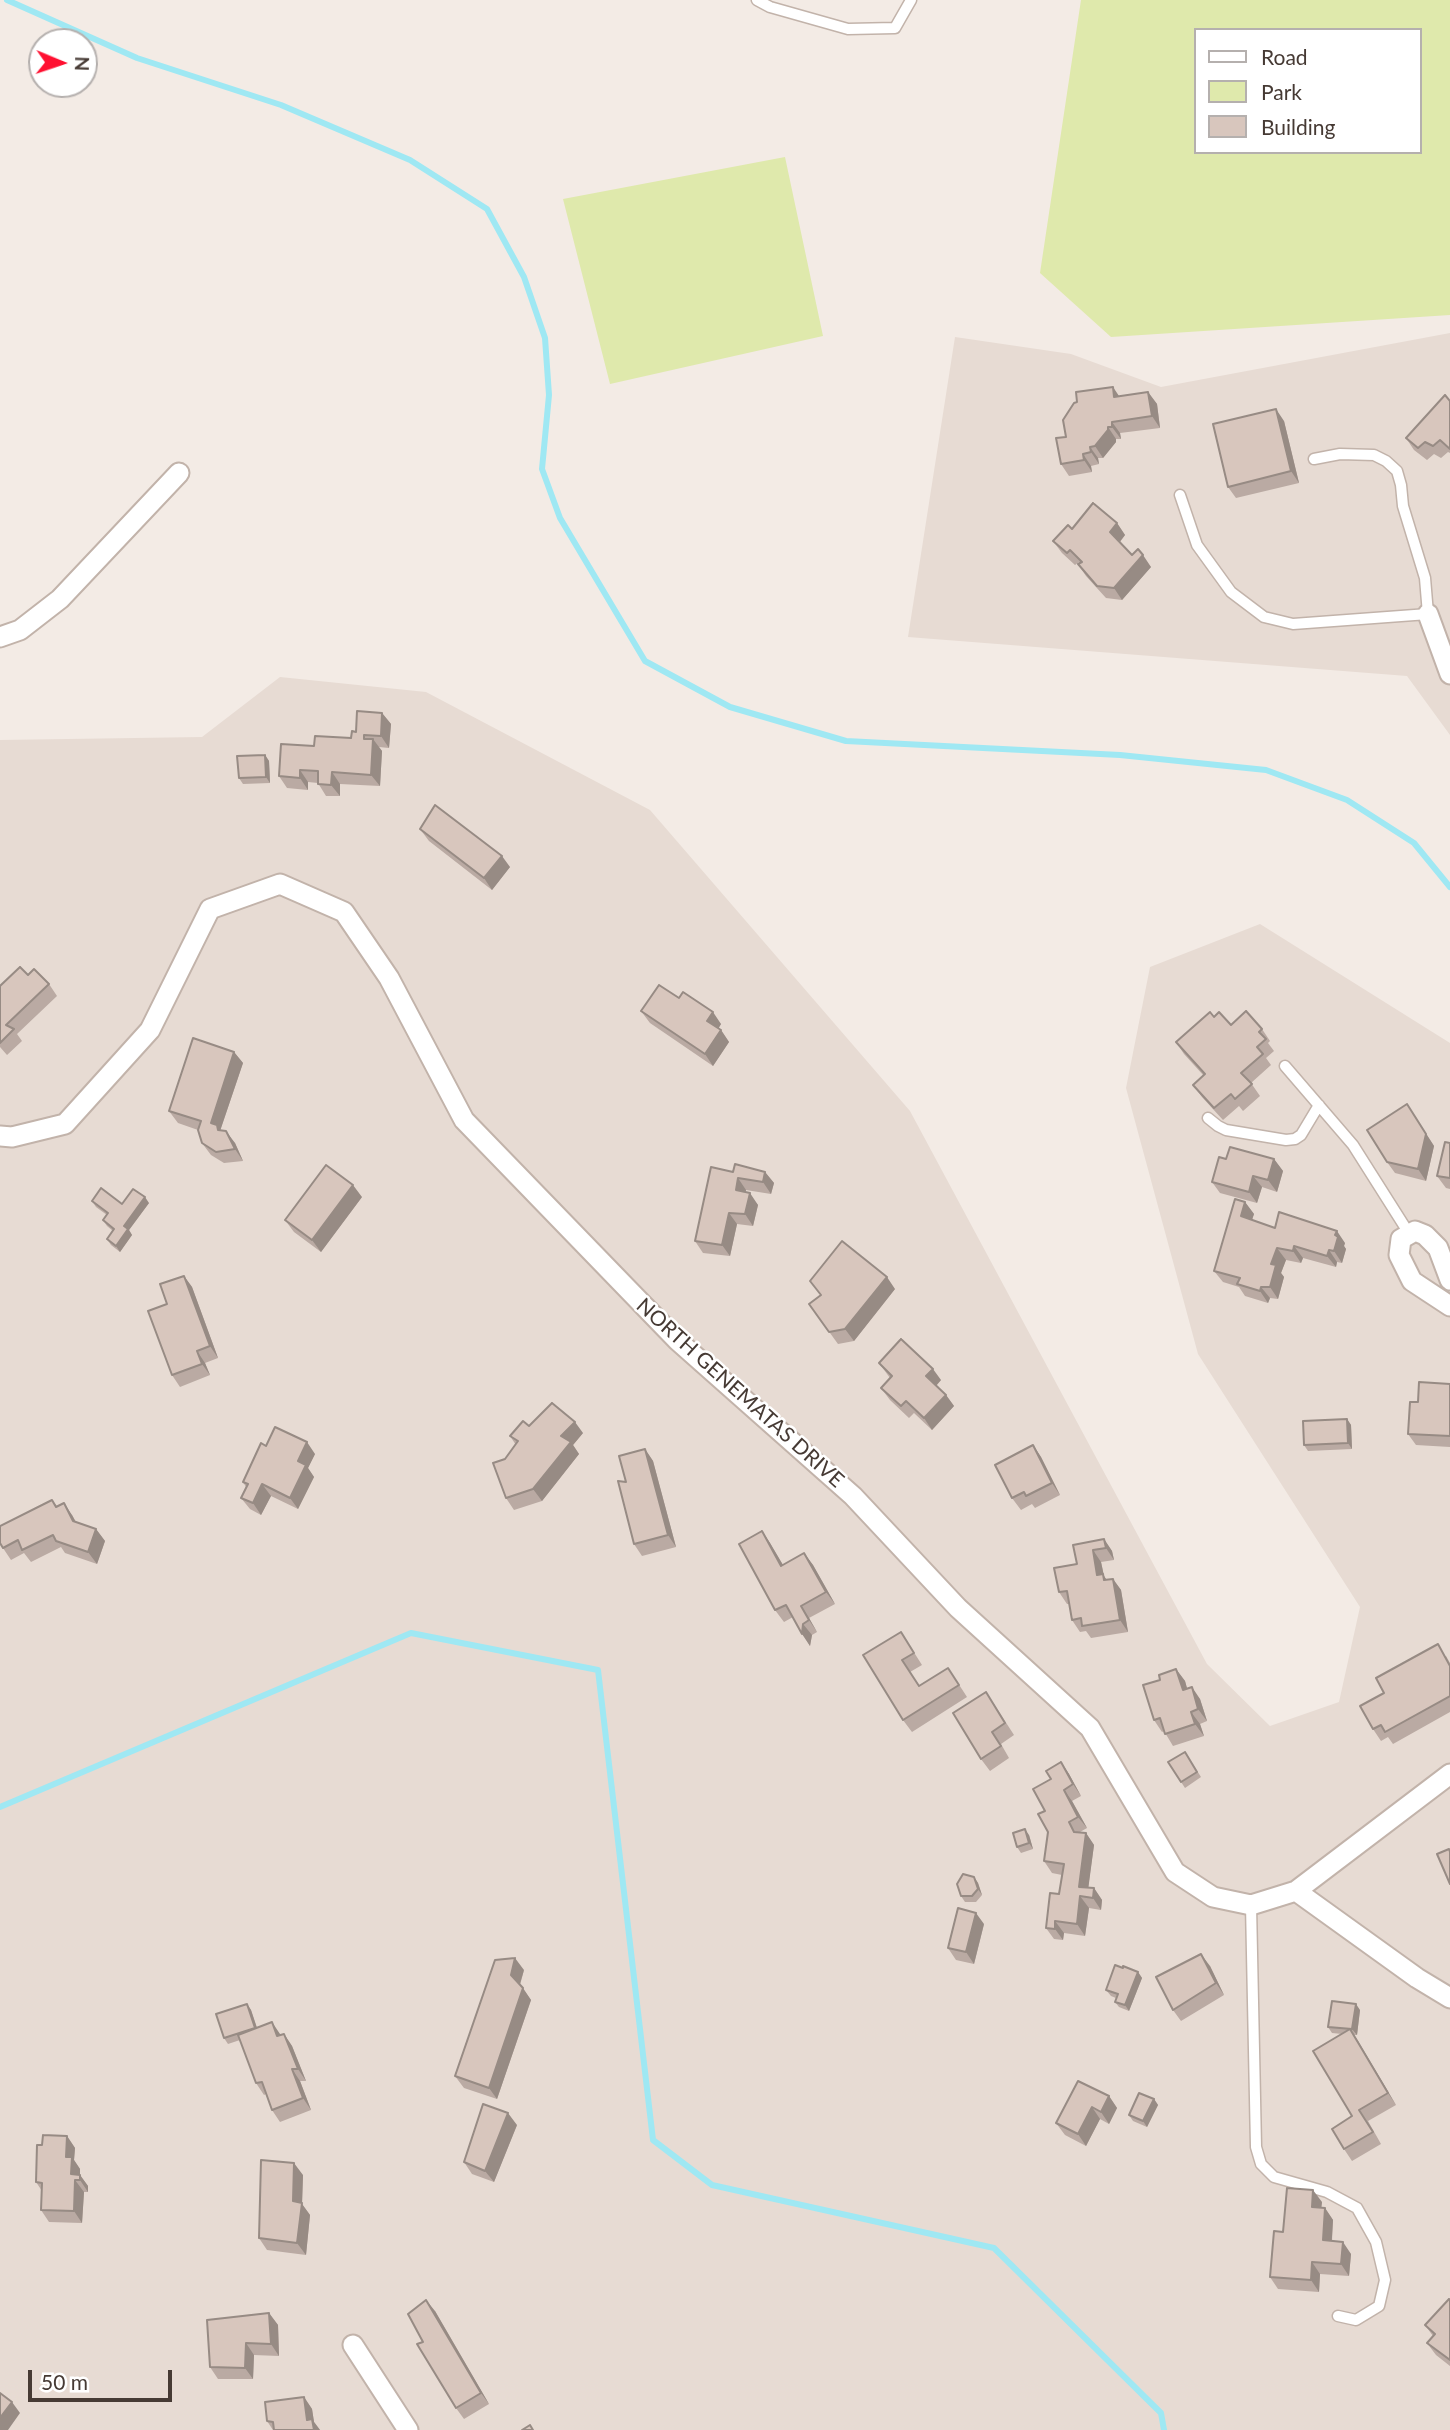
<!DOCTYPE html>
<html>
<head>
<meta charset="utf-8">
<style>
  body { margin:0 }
  #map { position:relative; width:1450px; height:2430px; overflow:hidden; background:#f3ebe5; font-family:Lato,sans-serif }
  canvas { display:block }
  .legend { position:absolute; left:1194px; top:28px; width:228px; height:126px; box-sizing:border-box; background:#fff; border:2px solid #b5b0ae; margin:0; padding:9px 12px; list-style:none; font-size:21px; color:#463a34 }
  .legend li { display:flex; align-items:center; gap:14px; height:35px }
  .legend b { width:35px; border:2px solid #b5b0ae }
  .north { position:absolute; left:28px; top:28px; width:70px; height:70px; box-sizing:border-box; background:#fff; border:2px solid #b5b0ae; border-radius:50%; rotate:92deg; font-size:19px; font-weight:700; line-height:28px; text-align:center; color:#463a34 }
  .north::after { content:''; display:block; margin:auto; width:24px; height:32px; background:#ff1031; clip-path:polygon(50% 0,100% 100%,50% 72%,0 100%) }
  .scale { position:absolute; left:28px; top:2370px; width:144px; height:32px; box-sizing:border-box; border:4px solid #463a34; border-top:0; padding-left:9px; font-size:21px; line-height:24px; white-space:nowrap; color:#463a34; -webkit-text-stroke:5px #fff; paint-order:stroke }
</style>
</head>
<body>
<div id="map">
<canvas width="1450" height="2430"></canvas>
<ul class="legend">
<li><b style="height:9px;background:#fff"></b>Road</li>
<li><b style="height:19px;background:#dfe9ac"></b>Park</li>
<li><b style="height:19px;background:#d8c6bd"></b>Building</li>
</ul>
<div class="north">N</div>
<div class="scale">50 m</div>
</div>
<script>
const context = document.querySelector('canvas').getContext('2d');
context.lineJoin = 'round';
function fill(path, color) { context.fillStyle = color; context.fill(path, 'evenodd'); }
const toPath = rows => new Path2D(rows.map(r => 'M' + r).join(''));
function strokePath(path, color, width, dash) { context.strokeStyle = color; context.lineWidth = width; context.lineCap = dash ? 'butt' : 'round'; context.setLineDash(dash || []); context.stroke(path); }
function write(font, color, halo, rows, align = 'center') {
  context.font = font + ' Lato,sans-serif'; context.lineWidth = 5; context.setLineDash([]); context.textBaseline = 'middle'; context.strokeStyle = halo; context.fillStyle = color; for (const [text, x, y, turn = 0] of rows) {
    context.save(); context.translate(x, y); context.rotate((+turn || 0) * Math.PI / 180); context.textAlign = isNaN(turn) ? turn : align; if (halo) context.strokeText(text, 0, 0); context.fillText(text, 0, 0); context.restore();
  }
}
const residential = toPath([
  [1450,333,1450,735,1407,676,908,637,955,337,1071,354,1161,387],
  [280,677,426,692,650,810,910,1111,1207,1664,1270,1726,1339,1702,1360,1607,1198,1354,1126,1088,1150,967,1260,924,1450,1043,1450,2430,0,2430,0,740,202,737]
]);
const green = toPath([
  [1081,0,1450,0,1450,315,1111,337,1040,273],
  [1196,30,1420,30,1420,152,1196,152],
  [785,157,823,336,610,384,563,199]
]);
const stream = toPath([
  [7,0,137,58,281,105,410,160,487,209,524,277,545,338,549,395,542,469,560,518,645,661,730,707,846,741,1120,755,1266,770,1347,800,1414,843,1450,887],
  [0,1807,411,1633,598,1670,653,2140,712,2185,994,2248,1161,2413,1164,2430]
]);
const service = toPath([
  [757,0,770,7,848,29,895,28,911,0],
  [1180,495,1197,545,1231,592,1264,617,1293,624,1428,614,1425,578,1403,506,1401,485,1397,471,1386,461,1374,455,1340,454,1314,459],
  [1285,1066,1353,1145,1410,1235],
  [1208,1118,1218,1126,1226,1130,1286,1140,1295,1139,1301,1135,1319,1105],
  [1251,1905,1256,2147,1261,2164,1274,2177,1327,2192,1357,2208,1376,2242,1385,2280,1379,2306,1356,2320,1338,2316]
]);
const minor = toPath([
  [1428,614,1450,674],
  [0,637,20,630,60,599,179,473],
  [0,1136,12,1137,65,1124,150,1030,210,909,280,884,344,912,389,978,464,1120,678,1341,853,1496,958,1608,1090,1728,1175,1872,1213,1897,1251,1905,1296,1891,1450,1774],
  [1450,1280,1438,1248,1425,1235,1415,1231,1401,1239,1399,1255,1412,1281,1450,1306],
  [1296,1891,1417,1978,1450,1998],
  [353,2345,408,2430]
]);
const wall = toPath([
  [1148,392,1157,404,1160,428,1120,433,1121,439,1116,439,1116,442,1103,458,1098,458,1099,464,1091,466,1092,472,1069,476,1061,464,1066,437,1120,396],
  [1450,401,1450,453,1448,452,1441,458,1434,454,1427,460,1414,450,1406,438],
  [1284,421,1299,483,1236,498,1228,487],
  [1117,523,1125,535,1120,542,1132,555,1151,567,1122,600,1106,598,1086,576,1078,564,1080,563,1079,562,1075,565,1062,553,1053,541,1072,529],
  [382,713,391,724,389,748,379,747,382,751,380,786,340,784,340,796,326,796,318,783,308,782,308,790,287,788,279,776,314,746,351,738,356,732],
  [265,755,269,761,270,783,243,784,239,778],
  [420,829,510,867,492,890,429,841],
  [28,975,49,984,57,996,17,1034,22,1041,7,1055,0,1047,0,986],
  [679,998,721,1024,718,1028,721,1030,729,1042,713,1066,650,1023,641,1011],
  [1214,1017,1231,1025,1262,1029,1270,1041,1268,1043,1274,1051,1266,1058,1271,1065,1251,1083,1260,1096,1243,1111,1239,1106,1223,1120,1202,1097,1193,1085,1204,1076,1184,1054,1176,1042],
  [234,1052,243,1063,220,1131,235,1143,243,1161,224,1163,211,1155,202,1143,198,1130,178,1123,169,1111],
  [1415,1116,1434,1146,1426,1181,1395,1173,1387,1162],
  [1450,1143,1450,1189,1446,1188,1437,1176],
  [1226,1159,1274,1159,1283,1171,1277,1192,1262,1187,1257,1203,1220,1193,1212,1182],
  [733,1172,765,1172,774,1183,771,1194,746,1190,746,1192,758,1205,753,1226,737,1224,730,1256,703,1253,695,1241],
  [362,1197,321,1252,294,1232,285,1220],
  [92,1201,122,1204,149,1203,129,1230,132,1235,120,1252,111,1245,107,1239,113,1231,107,1226,103,1220,107,1215,96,1207],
  [1245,1202,1254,1214,1252,1220,1275,1228,1345,1243,1344,1246,1346,1249,1342,1263,1337,1262,1336,1267,1303,1258,1301,1263,1286,1260,1281,1273,1284,1277,1278,1299,1270,1298,1268,1303,1245,1296,1239,1287,1223,1282,1214,1271],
  [184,1276,192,1287,218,1358,205,1363,210,1375,180,1387,172,1375,167,1304],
  [895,1289,854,1341,838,1344,809,1304],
  [879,1363,941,1380,936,1386,946,1395,954,1406,932,1430,914,1413,909,1418,890,1400,881,1388,890,1378],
  [1450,1384,1450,1447,1416,1445,1408,1434,1418,1402],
  [1347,1419,1351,1425,1352,1449,1308,1451,1304,1445],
  [529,1426,583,1433,573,1445,579,1454,542,1501,514,1510,506,1498,505,1459,516,1445,510,1436],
  [1033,1445,1041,1457,1060,1495,1035,1508,1032,1504,1021,1510,1012,1498],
  [266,1446,315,1454,308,1468,314,1477,298,1509,271,1496,261,1515,250,1509,241,1498,246,1487,243,1482],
  [645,1449,653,1461,676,1547,642,1556,634,1544,626,1482],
  [52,1500,57,1506,72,1515,76,1522,96,1529,105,1541,97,1564,65,1553,61,1547,31,1562,24,1553,11,1560,3,1548],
  [762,1531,770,1543,783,1565,804,1553,813,1565,835,1604,809,1618,817,1632,812,1635,810,1646,793,1617,784,1622,775,1610],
  [1104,1539,1112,1551,1114,1560,1101,1562,1104,1576,1106,1580,1113,1579,1121,1590,1128,1632,1091,1638,1086,1631,1080,1632,1072,1620,1069,1604,1067,1604,1059,1592,1077,1564],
  [901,1632,922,1665,910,1672,919,1686,956,1680,967,1697,912,1732,903,1720],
  [1446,1656,1450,1663,1450,1712,1393,1744,1388,1737,1381,1741,1373,1729],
  [1176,1669,1185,1681,1187,1689,1200,1699,1207,1721,1200,1724,1204,1736,1173,1746,1164,1731,1162,1732,1154,1720,1160,1680],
  [994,1704,1014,1735,1001,1744,1009,1758,990,1771,981,1759],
  [1185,1752,1201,1777,1185,1788,1168,1762],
  [1061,1762,1069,1774,1081,1796,1072,1801,1087,1828,1080,1832,1086,1833,1094,1845,1088,1888,1094,1888,1102,1900,1101,1910,1089,1908,1085,1936,1064,1933,1063,1940,1054,1939,1046,1928,1059,1894,1062,1875,1052,1873,1044,1861,1048,1832,1045,1811,1051,1779],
  [1029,1835,1033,1849,1021,1853,1017,1847],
  [974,1877,978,1883,982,1895,976,1902,965,1902,961,1896],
  [984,1924,974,1964,956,1960,948,1948],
  [1210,1966,1224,1995,1181,2021,1173,2010],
  [1123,1968,1138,1972,1142,1978,1129,2011,1119,2007,1115,2002,1116,1998,1111,1996,1106,1990],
  [524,1970,520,1985,531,2000,497,2099,464,2088,455,2076],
  [247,2004,251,2010,257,2028,280,2034,281,2035,284,2034,292,2046,306,2081,300,2081,311,2110,280,2122,272,2110,266,2094,264,2095,256,2083,240,2040,228,2044,224,2038],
  [1360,2010,1357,2035,1354,2035,1396,2105,1368,2121,1381,2144,1352,2161,1344,2149,1352,2116,1342,2034,1332,2033,1328,2027],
  [1109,2096,1117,2108,1109,2124,1100,2119,1086,2146,1065,2135,1056,2123],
  [1154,2099,1158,2105,1147,2127,1133,2121,1129,2115],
  [517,2125,494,2182,472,2174,464,2162],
  [67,2136,75,2148,74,2160,80,2169,80,2175,88,2186,88,2192,84,2192,82,2223,49,2222,41,2210,42,2191,36,2182,42,2145],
  [303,2175,302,2204,310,2215,306,2255,267,2250,259,2238],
  [1322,2202,1321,2208,1325,2208,1333,2220,1332,2241,1351,2254,1349,2276,1320,2274,1319,2292,1278,2289,1270,2277,1283,2232],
  [1450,2300,1450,2366,1436,2355,1427,2343,1433,2336,1425,2325],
  [435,2311,489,2404,464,2419,456,2408,423,2342],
  [269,2313,278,2325,279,2356,254,2355,253,2379,218,2379,210,2367],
  [304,2397,312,2409,314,2422,320,2430,273,2430,267,2421]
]);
const shadedWall = toPath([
  [1113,387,1121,399,1114,397],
  [1148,392,1157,404,1160,428,1152,416],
  [1276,409,1284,421,1299,483,1291,471],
  [1112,422,1120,433,1121,439,1112,427],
  [1108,427,1116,439,1116,442,1103,458,1095,446],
  [1090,447,1098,458,1099,464,1091,452],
  [1083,454,1091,466,1092,472,1084,460],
  [1117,523,1125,535,1118,544,1110,532],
  [1143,555,1151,567,1122,600,1114,588],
  [382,713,391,724,389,748,381,736],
  [373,739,382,751,380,786,371,775],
  [265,755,269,761,270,783,266,777],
  [300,770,308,782,308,790,300,778],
  [332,772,340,784,340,796,331,785],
  [502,856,510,867,492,890,484,878],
  [713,1012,721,1024,716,1033,707,1021],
  [721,1030,729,1042,713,1066,705,1054],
  [234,1052,243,1063,220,1131,225,1137,211,1123],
  [1407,1104,1434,1146,1426,1181,1418,1169],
  [226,1131,235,1143,243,1161,235,1149],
  [1274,1159,1283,1171,1277,1192,1268,1180],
  [765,1172,774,1183,771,1194,763,1182],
  [1253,1176,1262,1187,1257,1203,1249,1192],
  [738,1178,746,1190,744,1201,736,1190],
  [353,1185,362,1197,321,1252,312,1240],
  [750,1193,758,1205,753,1226,745,1214],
  [145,1197,149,1203,129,1230,132,1235,120,1252,116,1246,124,1226],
  [1245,1202,1254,1214,1249,1228,1241,1216],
  [729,1213,737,1224,730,1256,722,1245],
  [1337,1231,1345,1243,1344,1246,1346,1249,1342,1263,1334,1251,1335,1235],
  [1294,1246,1303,1258,1301,1263,1293,1251],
  [1277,1248,1286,1260,1281,1273,1284,1277,1278,1299,1270,1287,1271,1264],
  [1329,1250,1337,1262,1336,1267,1327,1256],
  [184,1276,192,1287,218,1358,210,1346],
  [887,1277,895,1289,854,1341,845,1329],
  [1261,1287,1270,1298,1268,1303,1260,1291],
  [197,1351,205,1363,210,1375,202,1364],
  [933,1369,941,1380,934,1388,926,1376],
  [946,1395,954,1406,932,1430,924,1418],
  [1347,1419,1351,1425,1352,1449,1348,1443],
  [575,1422,583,1433,573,1445,579,1454,542,1501,533,1489,561,1436],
  [307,1442,315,1454,308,1468,314,1477,298,1509,290,1498,298,1461],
  [1033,1445,1041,1457,1060,1495,1052,1483],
  [645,1449,653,1461,676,1547,668,1535],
  [262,1484,271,1496,261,1515,253,1503],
  [64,1503,72,1515,81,1532,73,1521],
  [96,1529,105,1541,97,1564,88,1552],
  [762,1531,770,1543,790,1577,781,1566],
  [1104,1539,1112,1551,1114,1560,1106,1548],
  [1093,1550,1101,1562,1104,1576,1111,1586,1097,1575],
  [804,1553,813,1565,835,1604,826,1592],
  [1113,1579,1121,1590,1128,1632,1120,1620],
  [801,1606,809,1618,817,1632,809,1620],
  [803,1624,812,1635,810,1646,802,1634],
  [1176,1669,1185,1681,1191,1702,1183,1690],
  [1192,1687,1200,1699,1207,1721,1198,1709],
  [1191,1712,1200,1724,1204,1736,1195,1724],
  [1061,1762,1069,1774,1081,1796,1073,1784],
  [1064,1790,1072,1801,1087,1828,1078,1817],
  [1025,1829,1029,1835,1033,1849,1029,1843],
  [1086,1833,1094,1845,1087,1898,1079,1887],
  [974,1877,978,1883,982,1895,978,1889],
  [1094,1888,1102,1900,1101,1910,1093,1898],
  [1080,1896,1089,1908,1085,1936,1077,1924],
  [976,1913,984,1924,974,1964,966,1952],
  [1055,1921,1064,1933,1063,1940,1055,1929],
  [1201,1954,1210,1966,1224,1995,1216,1983],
  [515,1958,524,1970,519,1987,511,1975],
  [1138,1972,1142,1978,1129,2011,1125,2005],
  [523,1988,531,2000,497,2099,489,2088],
  [247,2004,251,2010,259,2034,255,2028],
  [1356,2004,1360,2010,1357,2035,1352,2029],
  [272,2022,280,2034,286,2048,277,2036],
  [1350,2029,1358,2041,1396,2105,1388,2093],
  [284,2034,292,2046,306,2081,298,2069],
  [292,2069,300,2081,311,2110,303,2098],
  [1109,2096,1117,2108,1109,2124,1101,2112],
  [1154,2099,1158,2105,1147,2127,1143,2121],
  [1092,2107,1100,2119,1086,2146,1078,2134],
  [508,2113,517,2125,494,2182,485,2171],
  [67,2136,75,2148,74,2160,80,2169,80,2175,88,2186,88,2192,80,2180,71,2174,66,2157],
  [294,2163,303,2175,302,2204,310,2215,306,2255,297,2243,293,2201],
  [75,2180,84,2192,82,2223,74,2211],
  [1313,2190,1322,2202,1320,2219,1312,2207],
  [1325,2208,1333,2220,1331,2252,1323,2240],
  [1343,2242,1351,2254,1349,2276,1341,2264],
  [1312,2262,1320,2274,1319,2292,1311,2280],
  [426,2300,435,2311,489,2404,481,2393],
  [269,2313,278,2325,279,2356,271,2344],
  [246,2343,254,2355,253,2379,245,2368],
  [304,2397,312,2409,314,2422,320,2430,314,2430,307,2420],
  [12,2402,20,2413,8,2430,0,2430,0,2418]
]);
const building = toPath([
  [1113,387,1114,397,1148,392,1152,416,1112,422,1112,427,1108,427,1108,430,1095,446,1090,447,1091,452,1083,454,1084,460,1061,464,1056,438,1066,437,1063,420,1074,403,1077,402,1076,392,1113,387],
  [1445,395,1450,401,1450,449,1440,440,1433,446,1425,442,1418,448,1406,438,1445,395],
  [1276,409,1291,471,1228,487,1213,424,1276,409],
  [1093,503,1117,523,1110,532,1132,555,1138,549,1143,555,1114,588,1097,586,1078,564,1082,562,1070,550,1067,553,1053,541,1068,525,1072,529,1093,503],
  [357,711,382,713,381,736,364,735,364,739,373,739,371,775,332,772,331,785,318,784,318,771,300,770,300,778,279,776,281,744,314,746,315,736,351,738,352,731,356,732,357,711],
  [265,755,266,777,239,778,237,756,265,755],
  [435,805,502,856,484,878,420,829,435,805],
  [20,967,28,975,34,969,49,984,6,1025,14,1029,0,1043,0,986,20,967],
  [659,985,679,998,683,992,713,1012,707,1021,721,1030,705,1054,641,1011,659,985],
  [1246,1011,1262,1029,1259,1032,1266,1039,1257,1047,1263,1054,1241,1073,1252,1084,1235,1099,1231,1094,1214,1108,1193,1085,1205,1074,1176,1042,1210,1012,1214,1017,1219,1012,1231,1025,1246,1011],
  [193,1038,234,1052,211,1123,217,1125,218,1130,226,1131,235,1149,216,1152,202,1143,198,1130,201,1121,169,1111,193,1038],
  [1407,1104,1426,1134,1418,1169,1387,1162,1367,1130,1407,1104],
  [1445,1142,1450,1143,1450,1178,1437,1176,1445,1142],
  [1230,1147,1274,1159,1268,1180,1253,1176,1249,1192,1212,1182,1219,1157,1226,1159,1230,1147],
  [735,1164,765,1172,763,1182,738,1178,736,1190,750,1193,745,1214,729,1213,722,1245,695,1241,711,1167,733,1172,735,1164],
  [326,1165,353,1185,312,1240,285,1220,326,1165],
  [101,1188,122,1204,133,1189,145,1197,124,1226,128,1229,116,1246,107,1239,114,1229,103,1220,108,1213,92,1201,101,1188],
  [1235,1199,1245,1202,1241,1216,1275,1228,1279,1212,1337,1231,1335,1235,1338,1237,1334,1251,1329,1250,1327,1256,1294,1246,1293,1251,1277,1248,1271,1264,1276,1265,1270,1287,1261,1287,1260,1291,1237,1284,1240,1278,1214,1271,1235,1199],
  [842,1241,887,1277,845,1329,829,1332,809,1304,821,1295,810,1281,842,1241],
  [184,1276,210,1346,197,1351,202,1364,172,1375,148,1311,167,1304,160,1284,184,1276],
  [901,1339,933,1369,926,1376,946,1395,924,1418,906,1401,901,1406,881,1388,892,1376,879,1363,901,1339],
  [1419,1382,1450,1384,1450,1436,1408,1434,1410,1402,1418,1402,1419,1382],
  [552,1403,575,1422,561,1436,571,1442,533,1489,506,1498,493,1463,505,1459,518,1441,510,1436,523,1421,529,1426,552,1403],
  [1347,1419,1348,1443,1304,1445,1303,1421,1347,1419],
  [275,1427,307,1442,298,1461,306,1465,290,1498,262,1484,253,1503,241,1498,248,1484,243,1482,261,1443,266,1446,275,1427],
  [1033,1445,1052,1483,1026,1496,1024,1492,1012,1498,995,1465,1033,1445],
  [645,1449,668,1535,634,1544,618,1481,626,1482,619,1456,645,1449],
  [52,1500,56,1507,64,1503,73,1521,96,1529,88,1552,56,1541,53,1535,22,1550,18,1540,3,1548,0,1543,0,1526,52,1500],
  [762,1531,781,1566,804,1553,826,1592,801,1606,809,1620,803,1624,802,1634,786,1605,775,1610,739,1544,762,1531],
  [1104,1539,1106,1548,1093,1550,1097,1575,1103,1574,1104,1580,1113,1579,1120,1620,1082,1626,1081,1618,1072,1620,1067,1591,1059,1592,1054,1568,1077,1564,1073,1545,1104,1539],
  [901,1632,914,1653,902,1660,919,1686,948,1668,959,1685,903,1720,863,1655,901,1632],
  [1438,1644,1450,1666,1450,1696,1385,1732,1381,1725,1373,1729,1360,1706,1384,1693,1376,1678,1438,1644],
  [1176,1669,1183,1690,1192,1687,1198,1709,1191,1712,1195,1724,1165,1734,1160,1718,1154,1720,1143,1685,1160,1680,1159,1675,1176,1669],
  [986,1692,1005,1723,992,1732,1001,1746,981,1759,953,1713,986,1692],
  [1185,1752,1197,1772,1181,1782,1168,1762,1185,1752],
  [1061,1762,1073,1784,1064,1790,1078,1817,1069,1822,1074,1832,1086,1833,1079,1887,1094,1888,1093,1898,1080,1896,1077,1924,1055,1921,1055,1929,1046,1928,1050,1893,1059,1894,1064,1864,1044,1861,1048,1832,1038,1814,1045,1811,1033,1789,1051,1779,1046,1771,1061,1762],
  [1025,1829,1029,1843,1017,1847,1013,1833,1025,1829],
  [1449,1849,1450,1852,1450,1884,1437,1854,1449,1849],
  [963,1874,974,1877,978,1889,972,1896,961,1896,957,1884,963,1874],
  [958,1908,976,1913,966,1952,948,1948,958,1908],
  [1201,1954,1216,1983,1173,2010,1156,1977,1201,1954],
  [515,1958,511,1975,523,1988,489,2088,455,2076,495,1960,515,1958],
  [1115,1965,1123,1968,1123,1966,1138,1972,1125,2005,1115,2002,1118,1994,1106,1990,1115,1965],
  [1332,2001,1356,2004,1352,2029,1328,2027,1332,2001],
  [247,2004,255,2028,224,2038,216,2014,247,2004],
  [272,2022,277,2036,284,2034,298,2069,292,2069,303,2098,272,2110,262,2082,256,2083,238,2035,272,2022],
  [1350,2029,1388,2093,1359,2110,1373,2132,1344,2149,1332,2129,1352,2116,1313,2051,1350,2029],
  [1078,2081,1109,2096,1101,2112,1092,2107,1078,2134,1056,2123,1078,2081],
  [1139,2093,1154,2099,1143,2121,1129,2115,1139,2093],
  [483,2104,508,2113,485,2171,464,2162,483,2104],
  [43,2135,67,2136,66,2157,72,2157,71,2174,80,2175,80,2180,75,2180,74,2211,41,2210,42,2183,36,2182,37,2145,42,2145,43,2135],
  [261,2160,294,2163,293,2201,302,2203,297,2243,259,2238,261,2160],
  [1287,2188,1313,2190,1312,2207,1325,2208,1323,2240,1343,2242,1341,2264,1312,2262,1311,2280,1270,2277,1274,2231,1283,2232,1287,2188],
  [1449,2299,1450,2300,1450,2360,1427,2343,1435,2334,1425,2325,1449,2299],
  [426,2300,481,2393,456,2408,417,2344,423,2342,408,2314,426,2300],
  [269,2313,271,2344,246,2343,245,2368,210,2367,207,2320,269,2313],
  [0,2393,12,2402,0,2418,0,2393],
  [304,2397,307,2420,312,2419,314,2430,274,2430,273,2422,267,2421,265,2402,304,2397],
  [530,2425,533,2430,522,2430,530,2425]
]);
const streetNames = [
  ["NORTH GENEMATAS DRIVE",740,1393,42]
];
fill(residential, '#e7dbd3');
fill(green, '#dfe9ac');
strokePath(stream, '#9fe8f3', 6);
strokePath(service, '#c2b3aa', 13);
strokePath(minor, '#c2b3aa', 23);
strokePath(service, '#fff', 10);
strokePath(minor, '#fff', 19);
fill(wall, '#baaaa3');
fill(shadedWall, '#978b84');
fill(building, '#d8c6bd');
strokePath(building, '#978b84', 2);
write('21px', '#463a34', '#fff', streetNames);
</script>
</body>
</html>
